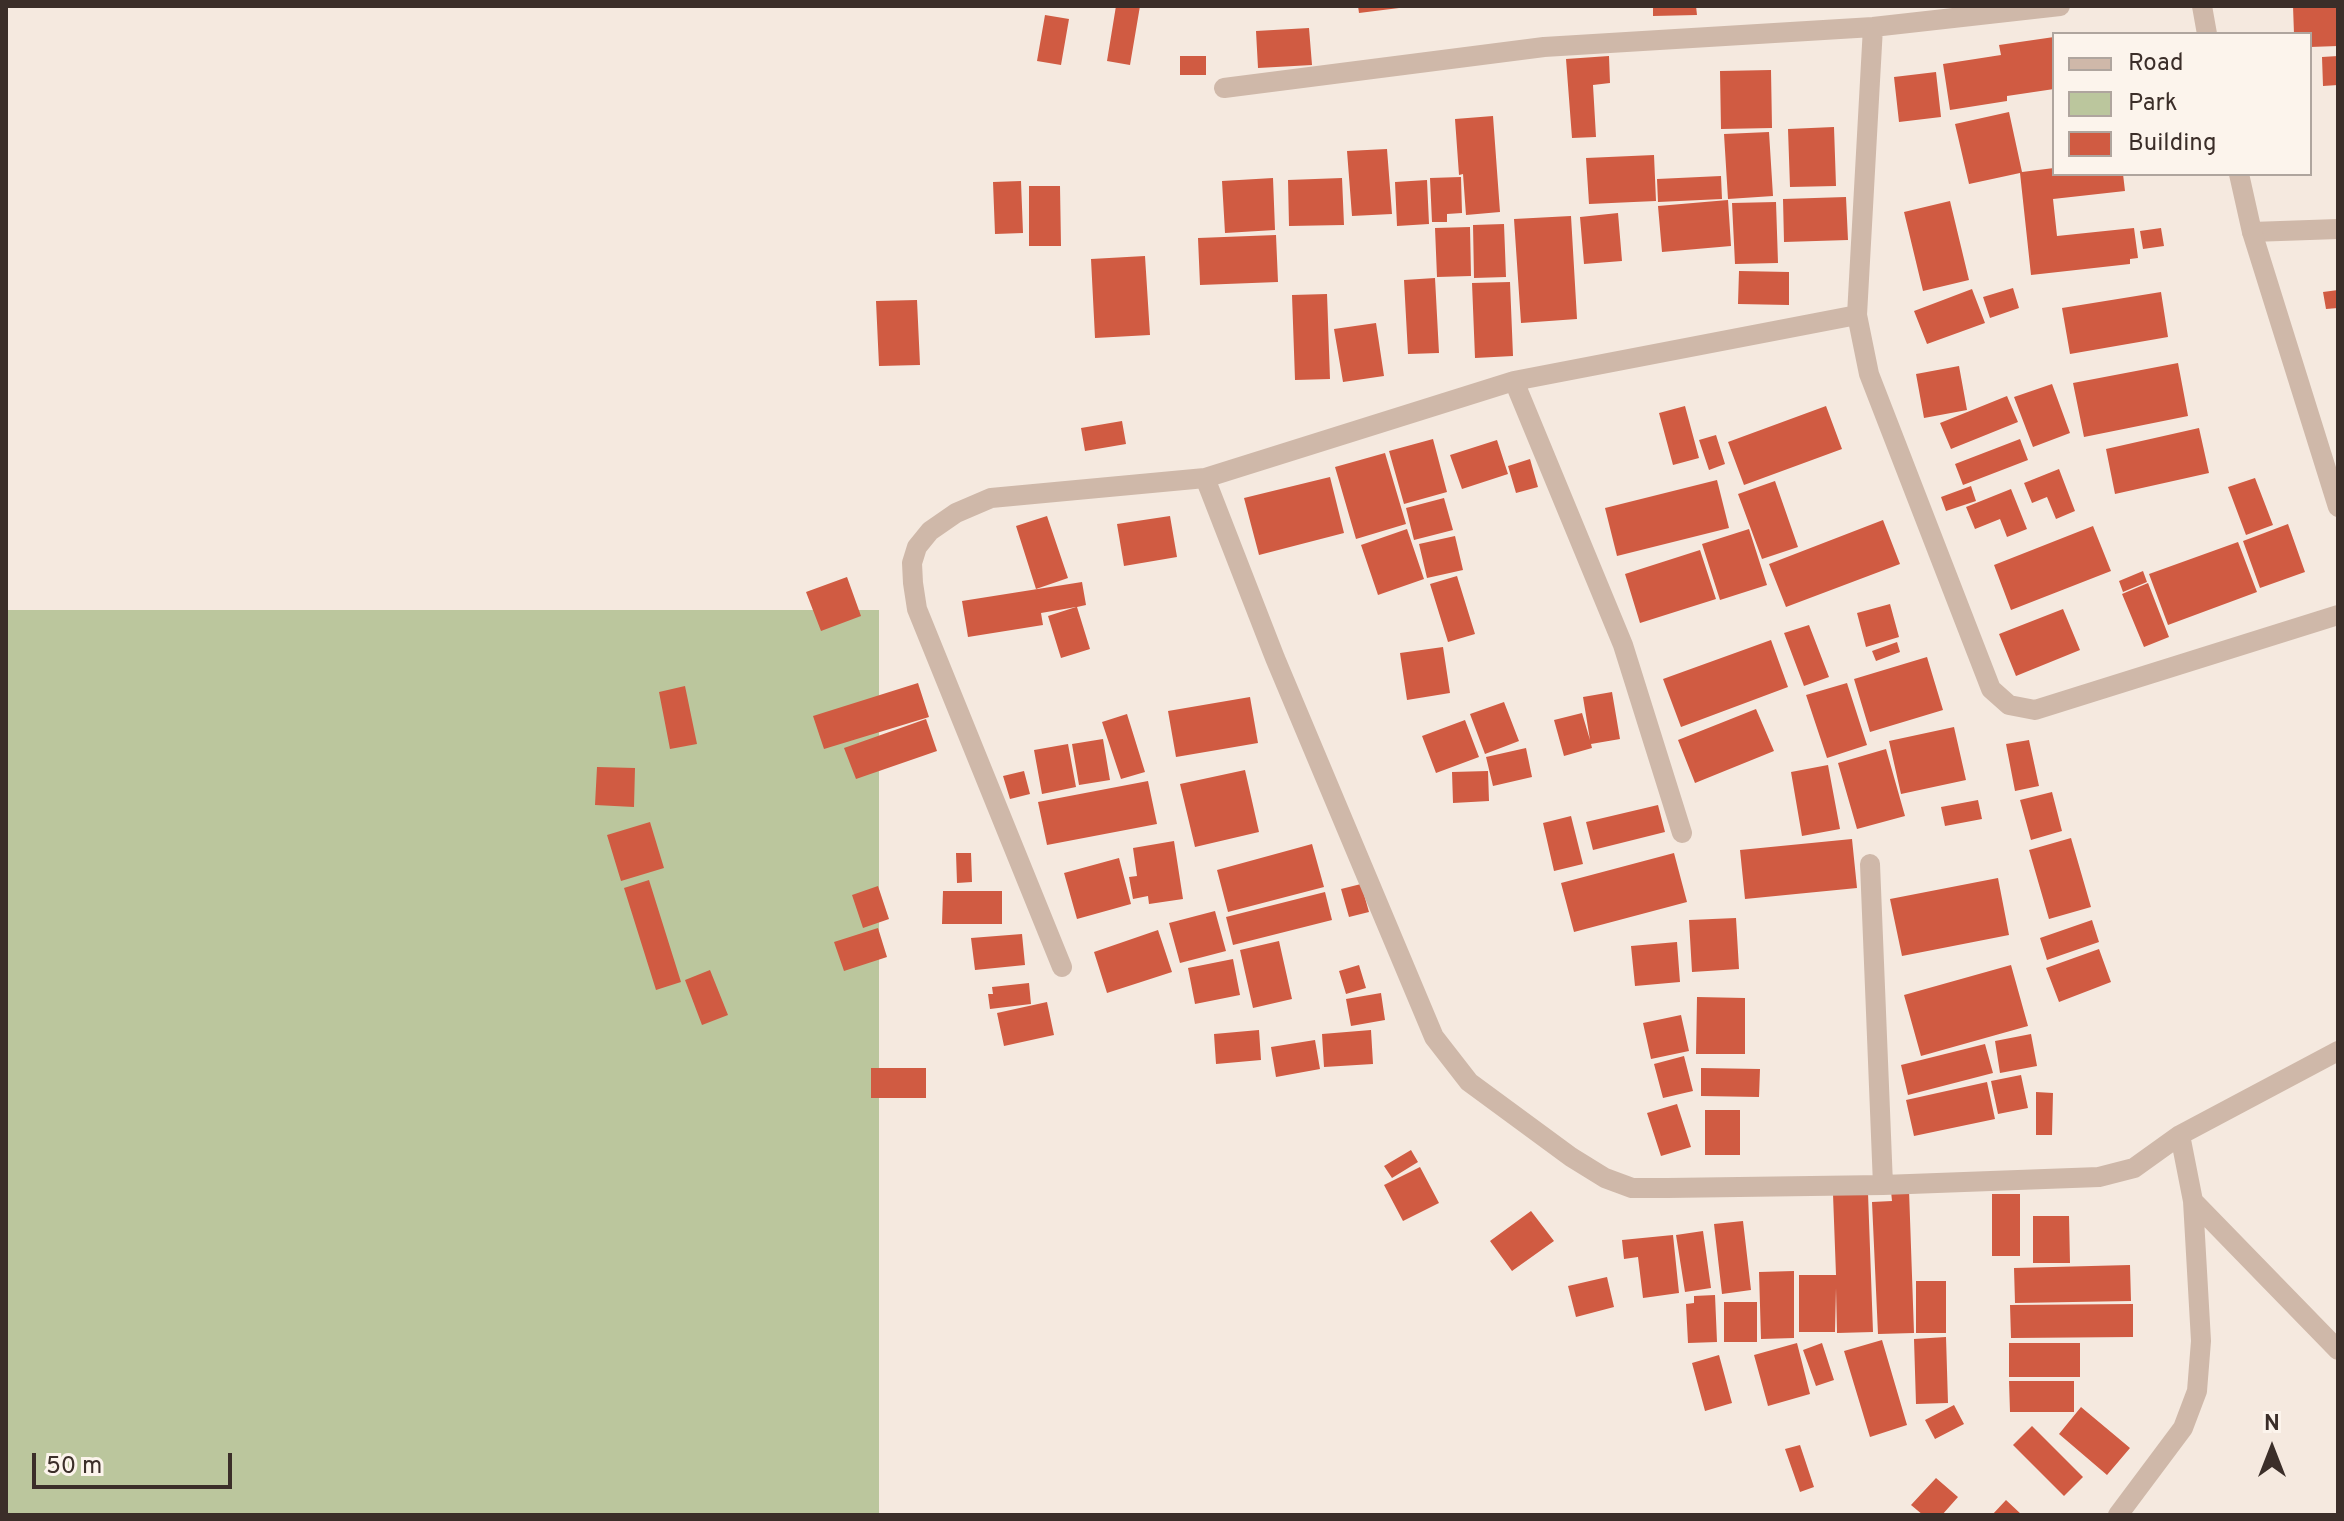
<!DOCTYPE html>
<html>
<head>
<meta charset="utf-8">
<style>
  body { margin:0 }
  #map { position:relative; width:2344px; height:1521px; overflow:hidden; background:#f5e9df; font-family:Overpass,sans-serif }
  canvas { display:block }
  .frame { position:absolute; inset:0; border:8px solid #3b2e29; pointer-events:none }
  .legend { position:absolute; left:2052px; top:32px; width:260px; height:144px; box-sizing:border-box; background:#fcf4ec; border:2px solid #afa59e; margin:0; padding:10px 14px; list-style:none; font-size:24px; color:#3b2e29 }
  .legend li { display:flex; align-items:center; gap:16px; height:40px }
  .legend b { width:40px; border:2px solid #afa59e }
  .north { position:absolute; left:2232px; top:1409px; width:80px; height:80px; -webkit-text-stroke:6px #fcf4ec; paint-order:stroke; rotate:0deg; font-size:22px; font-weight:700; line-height:32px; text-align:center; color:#3b2e29 }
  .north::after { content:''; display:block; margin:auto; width:28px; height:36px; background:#3b2e29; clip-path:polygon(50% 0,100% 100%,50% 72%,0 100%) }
  .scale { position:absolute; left:32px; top:1453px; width:200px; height:36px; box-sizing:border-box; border:4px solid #3b2e29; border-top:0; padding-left:10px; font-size:24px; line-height:28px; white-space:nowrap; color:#3b2e29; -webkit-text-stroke:6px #fcf4ec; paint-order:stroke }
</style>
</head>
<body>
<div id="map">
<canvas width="2344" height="1521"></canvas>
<div class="frame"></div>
<ul class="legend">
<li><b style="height:10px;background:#cfb8a9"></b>Road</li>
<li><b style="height:22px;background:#bbc69d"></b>Park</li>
<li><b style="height:22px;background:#d05b42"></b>Building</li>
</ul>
<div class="north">N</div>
<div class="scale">50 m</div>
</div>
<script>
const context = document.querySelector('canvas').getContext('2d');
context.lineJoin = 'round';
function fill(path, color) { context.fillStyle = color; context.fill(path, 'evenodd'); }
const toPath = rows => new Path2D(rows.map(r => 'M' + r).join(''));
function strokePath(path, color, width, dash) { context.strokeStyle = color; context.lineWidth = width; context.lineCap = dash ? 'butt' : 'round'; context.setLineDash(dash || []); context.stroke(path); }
const green = toPath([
  [6,610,879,610,879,1515,6,1515]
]);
const building = toPath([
  [1116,6,1140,6,1130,65,1107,61],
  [1358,6,1399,6,1399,8,1359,13],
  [1653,6,1696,6,1697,15,1653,16],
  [2293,6,2338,6,2338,46,2310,47,2310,34,2294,34],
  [1045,15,1069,19,1061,65,1037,61],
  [1309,28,1312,65,1258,68,1256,31],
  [2054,37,2054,89,2007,96,2007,101,1950,110,1943,64,2001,55,1999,45],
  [1180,56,1206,56,1206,75,1180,75],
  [1609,56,1610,83,1593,85,1596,137,1572,138,1566,59],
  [2338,56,2338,85,2323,86,2322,57],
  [1771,70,1772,128,1721,129,1720,71],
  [1936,72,1941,117,1899,122,1894,77],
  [2009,112,2022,172,2054,168,2054,174,2123,174,2125,191,2053,199,2057,236,2134,228,2138,258,2130,259,2130,264,2031,275,2020,173,1969,184,1955,124],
  [1493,116,1500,212,1466,215,1463,174,1459,175,1455,119],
  [1834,127,1836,186,1790,187,1788,129],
  [1769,132,1773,196,1728,199,1724,134],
  [1387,149,1392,214,1352,216,1347,151],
  [1654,155,1656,201,1589,204,1586,158],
  [1721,176,1722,199,1658,202,1657,179],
  [1461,177,1462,213,1447,214,1447,222,1432,222,1430,178],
  [1273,178,1275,230,1225,233,1222,181],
  [1342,178,1344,225,1289,226,1288,180],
  [1427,180,1429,224,1397,226,1395,182],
  [1021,181,1023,233,995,234,993,182],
  [1029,186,1060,186,1061,246,1029,246],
  [1846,197,1848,240,1784,242,1783,199],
  [1728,200,1731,246,1662,252,1658,206],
  [1950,201,1969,280,1923,291,1904,212],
  [1776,202,1778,263,1735,264,1732,203],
  [1618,213,1622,261,1584,264,1580,217],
  [1571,216,1577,319,1521,323,1514,219],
  [1504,224,1506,277,1474,278,1473,225],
  [1470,227,1471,276,1437,277,1435,228],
  [2161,228,2164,246,2143,249,2140,231],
  [1276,235,1278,282,1200,285,1198,238],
  [1145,256,1150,335,1095,338,1091,259],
  [1739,271,1789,272,1789,305,1738,304],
  [1435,278,1439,353,1408,354,1404,280],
  [1510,282,1513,356,1475,358,1472,283],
  [2013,288,2019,308,1990,318,1983,297],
  [1972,289,1985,323,1927,344,1914,311],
  [2338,290,2338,308,2326,309,2323,292],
  [2161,292,2168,337,2070,354,2062,308],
  [1327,294,1330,379,1295,380,1292,295],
  [917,300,920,365,879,366,876,301],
  [1376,323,1384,376,1343,382,1334,329],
  [2178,363,2188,416,2084,437,2073,383],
  [1959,366,1967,410,1924,418,1916,374],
  [2052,384,2070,433,2033,447,2014,397],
  [2007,396,2018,422,1951,449,1940,423],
  [1685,406,1699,458,1673,465,1659,413],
  [1826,406,1842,449,1744,485,1728,442],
  [1122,421,1126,444,1085,451,1081,428],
  [2199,428,2209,473,2115,494,2106,449],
  [1716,435,1725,464,1709,470,1699,440],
  [1433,439,1447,492,1404,504,1389,451],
  [2020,439,2028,460,1963,485,1955,464],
  [1497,440,1508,474,1462,489,1450,455],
  [1385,453,1406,524,1356,539,1335,467],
  [1530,459,1538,487,1516,493,1508,466],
  [2059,469,2075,511,2056,519,2047,497,2032,503,2024,483],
  [1330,477,1344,533,1259,555,1244,498],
  [2255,478,2273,525,2246,535,2228,487],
  [1717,480,1729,528,1617,556,1605,508],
  [1775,481,1798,547,1762,559,1738,494],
  [1971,486,1976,501,1946,511,1941,497],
  [2011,489,2027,529,2007,537,2000,519,1975,529,1966,507],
  [1444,498,1453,530,1414,540,1406,508],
  [1047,516,1068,578,1036,589,1016,526],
  [1170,516,1177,557,1124,566,1117,524],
  [1883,520,1900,564,1786,607,1769,564],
  [2288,524,2305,572,2260,588,2243,541],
  [2093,526,2111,571,2011,610,1994,565],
  [1407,529,1424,579,1378,595,1361,545],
  [1749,529,1767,585,1720,600,1702,544],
  [1455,536,1463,570,1427,578,1419,544],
  [2238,542,2257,592,2168,625,2149,574],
  [1700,550,1716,599,1640,623,1625,574],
  [2143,571,2147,582,2123,592,2119,581],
  [1457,576,1475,634,1448,642,1430,584],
  [847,577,861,616,821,631,806,592],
  [1082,582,1086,605,1077,607,1090,649,1061,658,1048,616,1076,607,1041,613,1043,625,968,637,962,601],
  [2148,583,2169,637,2144,647,2122,594],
  [1890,604,1899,637,1866,647,1857,613],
  [2063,609,2080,650,2016,676,1999,634],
  [1809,625,1829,677,1804,686,1784,633],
  [1771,640,1788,687,1681,727,1663,679],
  [1897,642,1900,652,1876,661,1872,651],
  [1443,647,1450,693,1407,700,1400,653],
  [1927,657,1943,710,1870,732,1854,679],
  [918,683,929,717,824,749,813,716],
  [1847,683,1867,745,1827,758,1806,695],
  [685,686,697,744,670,749,659,692],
  [1612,692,1620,739,1591,744,1592,748,1564,756,1554,720,1582,713,1590,740,1583,697],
  [1250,697,1258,743,1176,757,1168,711],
  [1504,702,1519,741,1485,754,1470,714],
  [1756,709,1774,751,1695,783,1678,740],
  [1127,714,1145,772,1121,779,1102,722],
  [926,719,937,751,856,779,844,748],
  [1465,720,1479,757,1436,773,1422,736],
  [1954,727,1966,780,1901,794,1889,741],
  [1103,739,1110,780,1079,785,1072,744],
  [2029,740,2039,786,2015,791,2006,744],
  [1068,744,1076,787,1042,794,1034,750],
  [1526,748,1532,777,1493,786,1486,757],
  [1886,749,1905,816,1857,829,1838,763],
  [1828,765,1840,829,1802,836,1791,772],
  [597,767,635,768,634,807,595,805],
  [1245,770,1259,832,1195,847,1180,784],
  [1024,771,1030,794,1010,799,1003,776],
  [1488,771,1489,801,1453,803,1452,772],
  [1148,781,1157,824,1047,845,1038,802],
  [2052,792,2062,831,2031,840,2020,800],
  [1978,800,1982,819,1945,826,1941,807],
  [1658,805,1665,832,1593,850,1586,822],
  [1571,816,1583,864,1554,871,1543,823],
  [650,822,664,868,621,881,607,835],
  [2071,838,2091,907,2049,919,2029,850],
  [1852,839,1857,888,1745,899,1740,850],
  [1174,841,1183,899,1149,904,1148,896,1133,899,1129,877,1137,876,1133,848],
  [1312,844,1324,887,1228,912,1217,870],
  [956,853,971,853,972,882,957,883],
  [1674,853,1687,902,1574,932,1561,883],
  [1119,858,1131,904,1077,919,1064,873],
  [1998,878,2009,935,1902,956,1890,899],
  [649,880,681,982,656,990,624,888],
  [1361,884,1369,912,1349,917,1341,889],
  [878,886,889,919,863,928,852,895],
  [943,891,1002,891,1002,924,942,924],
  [1325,892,1332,920,1233,945,1226,917],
  [1215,911,1226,951,1180,963,1169,923],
  [1736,918,1739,969,1692,972,1689,920],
  [2092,920,2099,942,2047,960,2040,938],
  [878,928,887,957,844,971,834,942],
  [1158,930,1172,972,1107,993,1094,952],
  [1022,934,1025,965,975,970,971,938],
  [1279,941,1292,999,1253,1008,1240,950],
  [1677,942,1680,982,1635,986,1631,946],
  [2099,949,2111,982,2059,1002,2046,968],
  [1233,959,1240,995,1195,1004,1188,968],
  [1359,965,1366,988,1346,994,1339,971],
  [2011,965,2028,1026,1921,1056,1904,995],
  [710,970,728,1015,702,1025,685,980],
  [1029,983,1031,1004,990,1009,988,994,993,994,992,987],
  [1381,993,1385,1020,1351,1026,1346,999],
  [1697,997,1745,998,1745,1054,1696,1054],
  [1047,1002,1054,1035,1004,1046,997,1013],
  [1681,1015,1689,1051,1651,1059,1643,1023],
  [1259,1030,1261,1060,1216,1064,1214,1034],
  [1371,1030,1373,1064,1324,1067,1322,1034],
  [2031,1034,2037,1066,2000,1073,1995,1041],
  [1315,1040,1320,1069,1276,1077,1271,1047],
  [1985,1044,1993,1073,1908,1095,1901,1065],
  [1684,1056,1693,1091,1663,1098,1654,1064],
  [871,1068,926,1068,926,1098,871,1098],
  [1701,1068,1760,1069,1759,1097,1701,1096],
  [2021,1075,2028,1108,1998,1114,1991,1081],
  [1987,1082,1995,1119,1914,1136,1906,1100],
  [2036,1092,2053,1093,2052,1135,2036,1135],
  [1677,1104,1691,1147,1661,1156,1647,1113],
  [1705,1110,1740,1110,1740,1155,1705,1155],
  [1411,1150,1418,1162,1392,1178,1384,1166],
  [1420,1167,1439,1203,1403,1221,1384,1185],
  [1909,1190,1914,1333,1878,1334,1872,1202,1892,1201,1891,1191],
  [1868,1193,1873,1332,1837,1333,1836,1288,1835,1332,1799,1332,1799,1275,1836,1275,1833,1194],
  [1992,1194,2020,1194,2020,1256,1992,1256],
  [1531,1211,1554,1241,1512,1271,1490,1241],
  [2033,1216,2069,1216,2070,1263,2033,1263],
  [1743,1221,1751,1290,1722,1294,1714,1224],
  [1703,1231,1711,1288,1685,1292,1676,1235],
  [1673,1235,1679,1293,1643,1298,1638,1257,1624,1259,1622,1240],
  [2130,1265,2131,1301,2015,1303,2014,1268],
  [1794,1271,1794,1338,1761,1339,1759,1272],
  [1607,1277,1614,1307,1576,1317,1568,1286],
  [1916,1281,1946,1281,1946,1333,1916,1333],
  [1715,1295,1717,1342,1688,1343,1686,1304,1694,1303,1694,1296],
  [1724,1302,1757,1302,1757,1342,1724,1342],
  [2133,1304,2133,1337,2011,1338,2010,1305],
  [1946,1337,1948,1403,1916,1404,1914,1339],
  [1882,1340,1907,1425,1870,1437,1844,1351],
  [1797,1343,1810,1394,1768,1406,1754,1355],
  [1822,1343,1834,1380,1816,1386,1803,1350],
  [2009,1343,2080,1343,2080,1377,2009,1377],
  [1719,1355,1732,1403,1705,1411,1692,1363],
  [2009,1381,2074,1381,2074,1412,2010,1412],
  [1954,1405,1964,1424,1935,1439,1925,1420],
  [2081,1407,2130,1448,2107,1475,2059,1434],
  [2032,1426,2083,1477,2064,1496,2013,1445],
  [1800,1445,1814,1487,1800,1492,1785,1449],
  [1936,1478,1958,1497,1942,1515,1923,1515,1911,1505],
  [2006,1500,2022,1515,1992,1515]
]);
const minor = toPath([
  [1873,27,1857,315,1869,374,1991,689,2009,705,2035,710,2338,615],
  [1224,88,1544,47,1873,27,2060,6],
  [2252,232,2338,229],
  [1514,381,1623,645,1682,833],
  [1205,478,1275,658,1434,1037,1469,1082,1571,1157,1605,1178,1632,1188,1667,1188,1883,1185,2099,1177,2134,1168,2180,1135,2338,1051],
  [1870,864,1883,1185],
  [1062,967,917,609,913,583,912,563,917,547,930,531,956,513,991,498,1205,478,1514,381,1857,315],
  [2193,1201,2338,1350],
  [2118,1515,2183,1428,2197,1391,2201,1341,2193,1201,2180,1135]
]);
const tertiary = toPath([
  [2202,6,2207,34],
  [2239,174,2252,232,2338,507]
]);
fill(green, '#bbc69d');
fill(building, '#d05b42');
strokePath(minor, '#cfb8a9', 20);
strokePath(tertiary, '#cfb8a9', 20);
</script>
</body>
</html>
